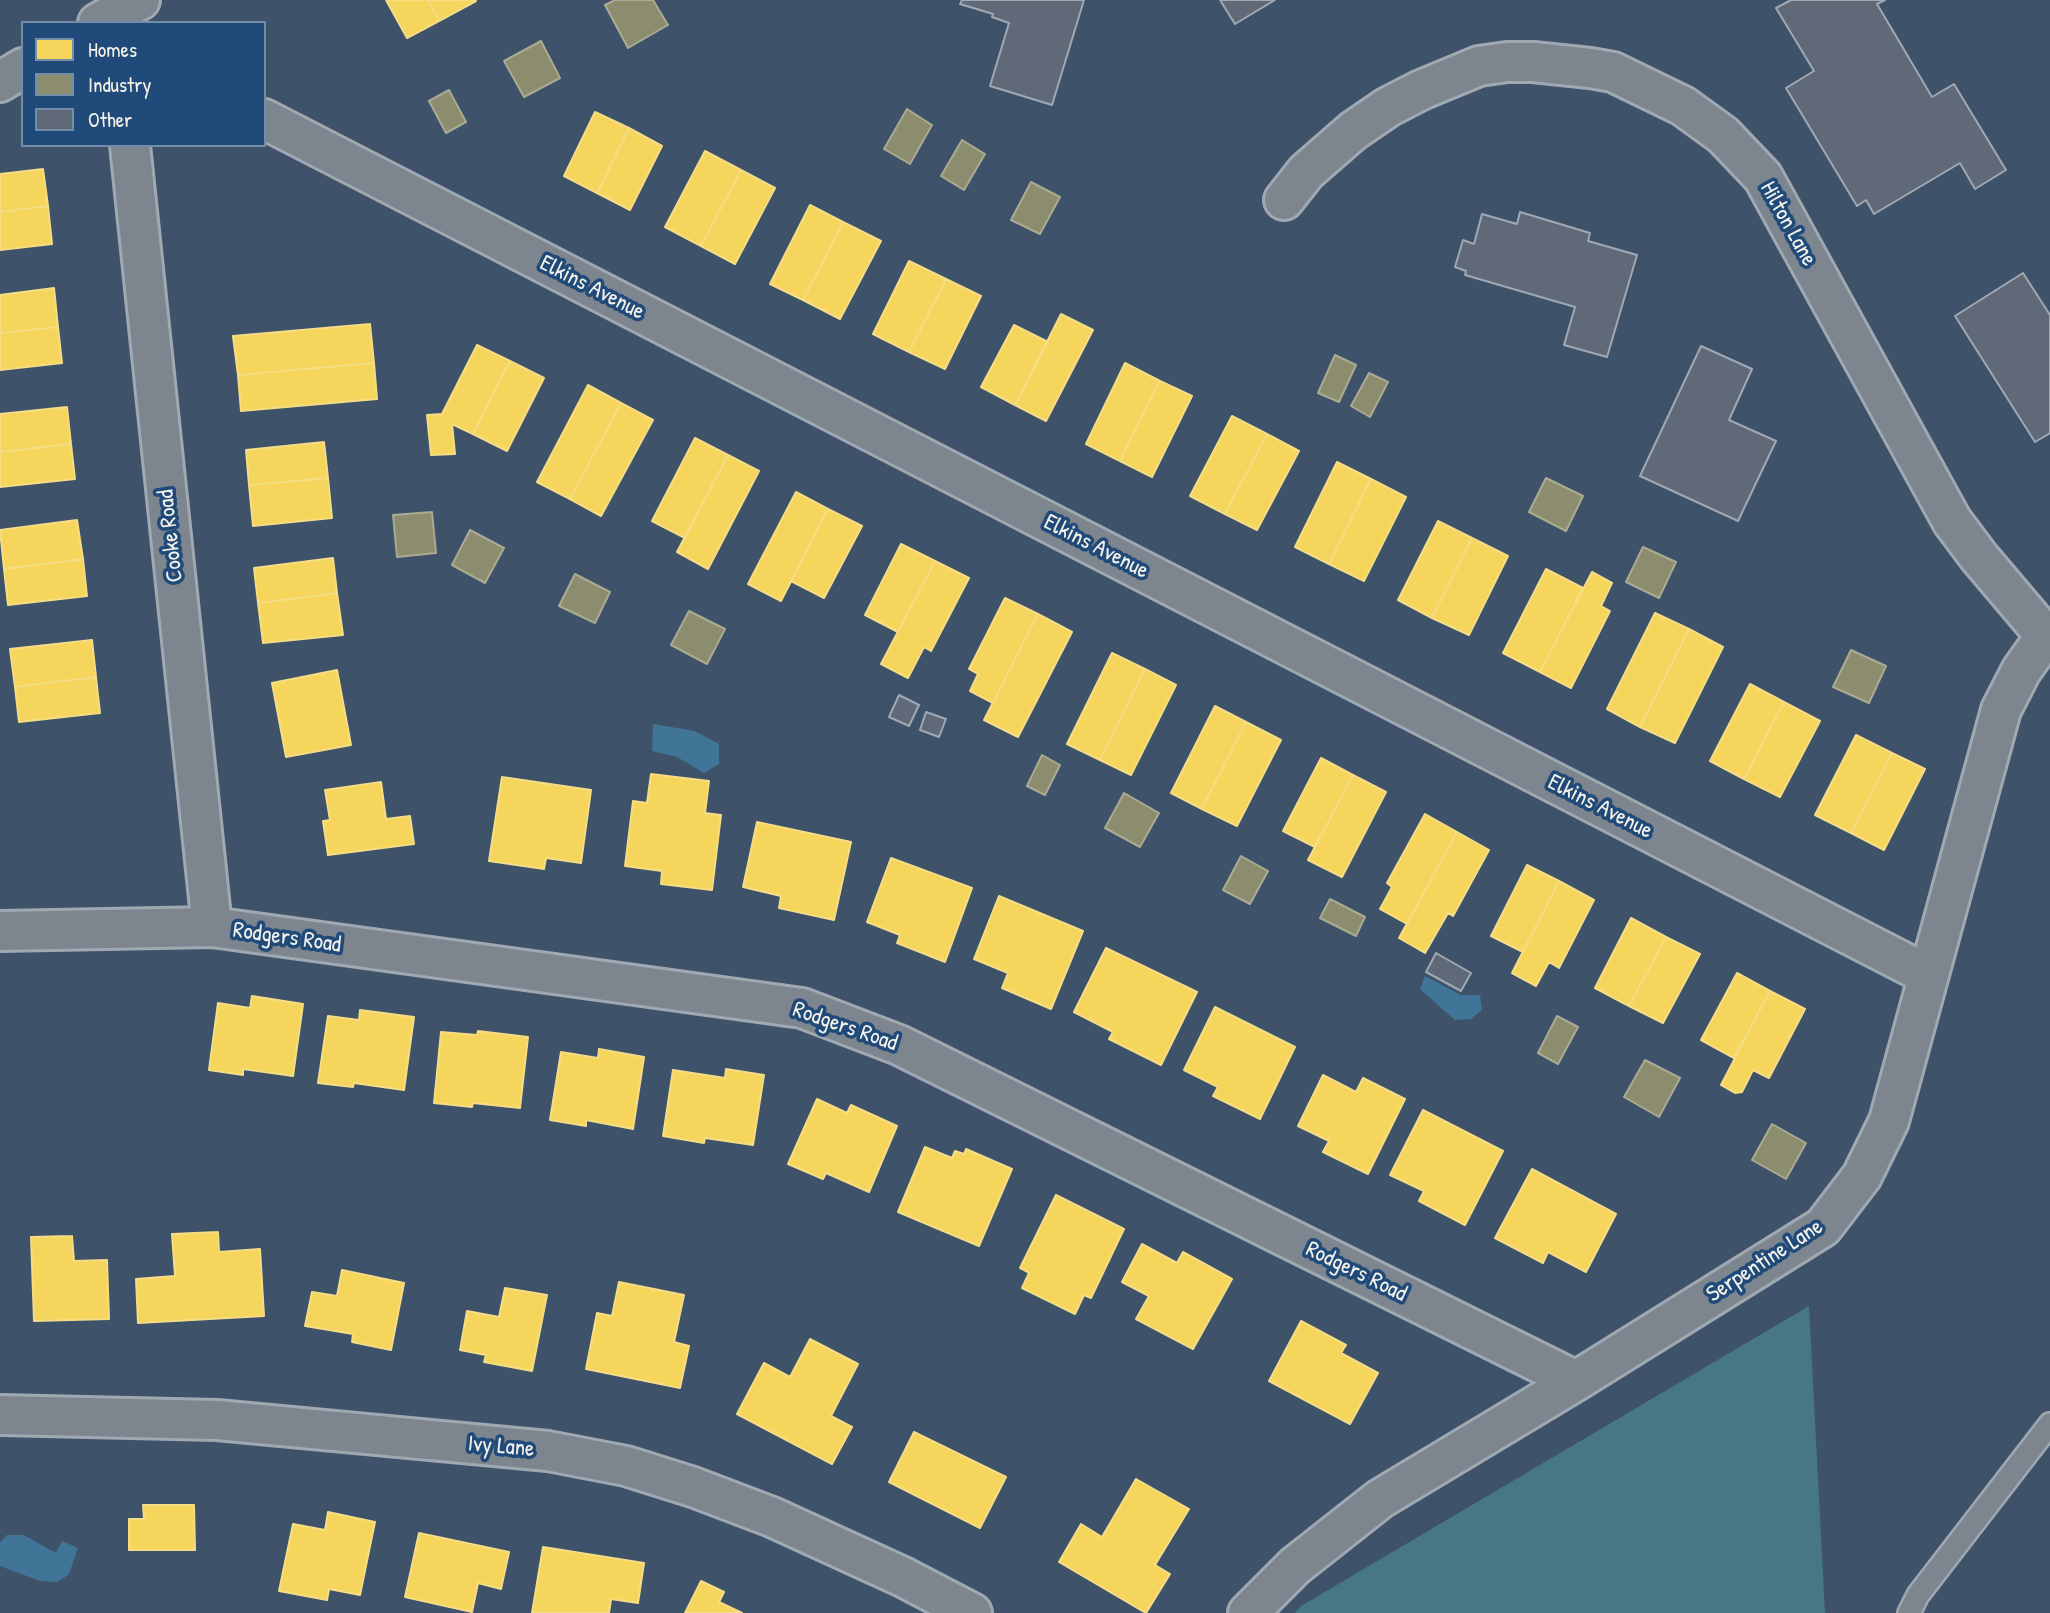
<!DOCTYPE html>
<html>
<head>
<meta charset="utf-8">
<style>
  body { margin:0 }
  #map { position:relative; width:2050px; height:1613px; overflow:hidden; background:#3e526a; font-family:"Patrick Hand",sans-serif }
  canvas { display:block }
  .legend { position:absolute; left:21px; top:21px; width:245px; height:126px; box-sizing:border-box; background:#1f4a7a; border:2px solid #748da6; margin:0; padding:9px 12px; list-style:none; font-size:21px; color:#f4f1e8 }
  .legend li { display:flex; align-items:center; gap:14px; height:35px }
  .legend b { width:35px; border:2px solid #748da6 }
</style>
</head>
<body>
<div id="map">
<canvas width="2050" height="1613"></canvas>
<ul class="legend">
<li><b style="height:19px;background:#f6d55c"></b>Homes</li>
<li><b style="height:19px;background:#8c8c6e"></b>Industry</li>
<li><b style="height:19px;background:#606978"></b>Other</li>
</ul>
</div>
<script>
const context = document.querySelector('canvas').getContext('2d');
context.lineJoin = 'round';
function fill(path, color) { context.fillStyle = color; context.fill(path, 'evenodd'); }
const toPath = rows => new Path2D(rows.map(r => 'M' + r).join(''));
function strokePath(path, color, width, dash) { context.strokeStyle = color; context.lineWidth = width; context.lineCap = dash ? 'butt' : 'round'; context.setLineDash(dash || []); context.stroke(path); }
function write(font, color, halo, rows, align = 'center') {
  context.font = font + ' "Patrick Hand",sans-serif'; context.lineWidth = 7; context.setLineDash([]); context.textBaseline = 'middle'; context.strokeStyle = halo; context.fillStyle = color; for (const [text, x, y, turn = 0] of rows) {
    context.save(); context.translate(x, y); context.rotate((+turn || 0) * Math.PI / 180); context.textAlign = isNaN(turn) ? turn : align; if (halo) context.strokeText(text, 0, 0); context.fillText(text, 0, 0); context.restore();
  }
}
const green = toPath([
  [1809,1306,1825,1613,1295,1613,1301,1606]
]);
const water = toPath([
  [653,724,695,731,719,744,719,764,704,773,677,757,652,751],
  [1425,976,1461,995,1480,995,1482,1010,1471,1019,1455,1020,1420,989],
  [7,1535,24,1535,56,1553,62,1541,78,1548,69,1574,58,1582,40,1581,0,1566,0,1542]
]);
const homes = toPath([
  [386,0,428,0,439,21,407,38,386,0],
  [428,0,475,0,476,1,439,21,428,0],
  [595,112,629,128,597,193,564,176,595,112],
  [629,128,662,146,630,210,597,193,629,128],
  [705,151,741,170,701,246,665,227,705,151],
  [43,169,48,206,0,212,0,174,43,169],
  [741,170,775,188,735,264,701,246,741,170],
  [810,205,843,222,803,300,770,284,810,205],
  [48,206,52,244,0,250,0,212,48,206],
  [843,222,881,241,840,319,803,300,843,222],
  [909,261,946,279,909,352,873,334,909,261],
  [946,279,981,296,945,369,909,352,946,279],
  [54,288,58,327,0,333,0,295,54,288],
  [1061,314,1093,330,1046,421,1015,405,1061,314],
  [370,324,374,363,238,375,233,336,370,324],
  [1014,325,1048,342,1015,405,981,387,1014,325],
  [58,327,62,363,0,370,0,333,58,327],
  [477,345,510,361,473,434,452,424,455,454,431,455,427,415,442,414,477,345],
  [510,361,544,378,507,451,473,434,510,361],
  [374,363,377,399,241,411,238,375,374,363],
  [1125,363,1160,381,1120,461,1086,444,1125,363],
  [1160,381,1192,396,1152,477,1120,461,1160,381],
  [588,385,621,403,570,499,537,482,588,385],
  [621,403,653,420,601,516,570,499,621,403],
  [67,407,71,444,0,452,0,414,67,407],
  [1232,416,1267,434,1225,514,1190,496,1232,416],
  [1267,434,1299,451,1257,530,1225,514,1267,434],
  [695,438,728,455,685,538,652,521,695,438],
  [324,442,328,478,249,485,246,450,324,442],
  [71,444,75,479,0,487,0,452,71,444],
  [728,455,759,471,708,569,677,552,728,455],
  [1337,462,1371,479,1329,564,1295,547,1337,462],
  [328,478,332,518,253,526,249,485,328,478],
  [1371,479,1406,497,1364,581,1329,564,1371,479],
  [796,492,828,509,781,601,748,584,796,492],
  [828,509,862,526,824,598,791,581,828,509],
  [77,520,83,559,4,569,0,530,77,520],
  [1438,521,1472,538,1432,618,1398,600,1438,521],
  [1472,538,1508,556,1469,635,1432,618,1472,538],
  [901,544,935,561,898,632,865,615,901,544],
  [333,558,337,593,258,603,254,568,333,558],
  [83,559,87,596,8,605,4,569,83,559],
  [935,561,969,578,931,651,924,647,908,678,881,664,935,561],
  [1546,569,1583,588,1540,672,1503,653,1546,569],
  [1592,572,1612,583,1601,606,1610,611,1571,688,1540,672,1592,572],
  [337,593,343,635,263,643,258,603,337,593],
  [1005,598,1038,614,993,703,970,691,978,674,969,669,1005,598],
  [1655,613,1689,629,1640,727,1607,709,1655,613],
  [1038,614,1072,632,1018,737,984,720,1038,614],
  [1689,629,1723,647,1675,743,1640,727,1689,629],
  [92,640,96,677,15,687,10,649,92,640],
  [1112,653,1145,669,1100,760,1067,744,1112,653],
  [1145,669,1176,685,1131,775,1100,760,1145,669],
  [337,670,351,745,286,757,272,683,337,670],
  [96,677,100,713,19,722,15,687,96,677],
  [1750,684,1784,702,1744,779,1710,761,1750,684],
  [1784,702,1820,721,1780,797,1744,779,1784,702],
  [1215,706,1246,722,1202,809,1171,793,1215,706],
  [1246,722,1281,740,1237,826,1202,809,1246,722],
  [1856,735,1892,753,1851,833,1815,815,1856,735],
  [1892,753,1925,769,1884,850,1851,833,1892,753],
  [1321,758,1353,775,1315,847,1283,831,1321,758],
  [651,774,709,781,705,813,721,815,712,890,661,884,662,871,625,866,633,801,647,803,651,774],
  [1353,775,1386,792,1342,877,1308,860,1353,775],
  [502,777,591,790,581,863,546,858,544,869,489,861,502,777],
  [381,782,386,819,410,816,414,844,328,855,323,821,330,820,325,790,381,782],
  [1425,814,1457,832,1407,924,1380,909,1392,887,1387,883,1425,814],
  [757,822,851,842,834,920,779,908,781,896,743,887,757,822],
  [1457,832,1489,850,1453,916,1448,913,1425,953,1399,938,1457,832],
  [891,858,972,888,945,962,897,943,900,935,867,922,891,858],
  [1527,865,1559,881,1523,952,1491,936,1527,865],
  [1559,881,1594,900,1559,968,1549,962,1536,986,1512,973,1559,881],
  [999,896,1083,931,1051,1009,1002,988,1008,973,974,959,999,896],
  [1631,918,1666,937,1629,1006,1595,988,1631,918],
  [1666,937,1700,954,1663,1023,1629,1006,1666,937],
  [1106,948,1197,992,1161,1065,1109,1039,1113,1032,1074,1012,1106,948],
  [1737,973,1770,991,1734,1058,1701,1040,1737,973],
  [1770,991,1805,1009,1769,1078,1753,1070,1742,1092,1735,1093,1721,1085,1770,991],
  [252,996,303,1004,293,1076,243,1069,243,1075,209,1070,218,1003,250,1008,252,996],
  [1215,1007,1295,1047,1260,1119,1213,1096,1218,1087,1184,1070,1215,1007],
  [360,1010,414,1017,404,1090,354,1083,353,1087,318,1083,328,1016,359,1020,360,1010],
  [478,1031,528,1037,520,1108,473,1103,472,1107,434,1103,441,1032,477,1035,478,1031],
  [599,1049,644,1057,633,1129,586,1120,586,1126,550,1120,561,1052,598,1058,599,1049],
  [726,1069,764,1075,753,1145,705,1138,704,1143,663,1136,673,1070,725,1078,726,1069],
  [1323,1075,1356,1092,1363,1078,1405,1099,1368,1174,1323,1152,1329,1141,1298,1126,1323,1075],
  [817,1099,847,1113,851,1105,897,1126,869,1192,826,1173,823,1179,788,1164,817,1099],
  [1423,1110,1503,1151,1465,1225,1419,1201,1424,1191,1390,1175,1423,1110],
  [925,1147,952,1158,955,1151,964,1154,966,1149,1012,1169,979,1246,898,1212,925,1147],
  [1532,1169,1616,1214,1586,1272,1548,1252,1543,1263,1495,1238,1532,1169],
  [1056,1195,1124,1229,1091,1298,1084,1295,1075,1314,1022,1288,1029,1273,1020,1268,1056,1195],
  [218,1232,219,1252,260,1249,264,1316,138,1323,136,1279,175,1276,172,1234,218,1232],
  [72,1236,74,1261,107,1260,109,1319,34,1321,31,1237,72,1236],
  [1142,1244,1177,1263,1183,1252,1232,1279,1193,1349,1136,1319,1149,1296,1122,1282,1142,1244],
  [342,1270,404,1283,391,1350,352,1342,353,1334,305,1326,312,1292,337,1296,342,1270],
  [619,1282,684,1295,674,1342,689,1346,680,1388,586,1369,597,1313,612,1316,619,1282],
  [505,1288,547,1295,532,1371,484,1362,486,1355,460,1350,467,1311,499,1317,505,1288],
  [1301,1321,1346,1345,1341,1353,1378,1373,1350,1424,1269,1381,1301,1321],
  [810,1339,858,1364,831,1416,852,1427,832,1464,737,1414,764,1363,790,1377,810,1339],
  [914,1432,1006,1477,980,1528,889,1482,914,1432],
  [1136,1479,1189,1509,1155,1565,1170,1574,1146,1613,1059,1562,1081,1524,1102,1537,1136,1479],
  [143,1505,194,1505,195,1550,129,1550,129,1519,144,1519,143,1505],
  [328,1512,375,1522,360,1595,329,1589,327,1600,279,1591,293,1524,325,1530,328,1512],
  [419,1533,509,1552,501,1589,478,1583,472,1612,405,1597,419,1533],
  [543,1547,644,1563,638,1603,611,1599,609,1613,532,1613,543,1547],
  [701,1581,724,1592,719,1602,742,1613,685,1613,701,1581]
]);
const industry = toPath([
  [615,0,653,0,668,25,628,48,605,5,615,0],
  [541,41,560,78,524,97,504,61,541,41],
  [449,90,466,122,446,133,429,101,449,90],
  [907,109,932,125,910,164,884,149,907,109],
  [962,140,985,154,964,190,941,176,962,140],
  [1031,182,1060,197,1040,234,1011,220,1031,182],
  [1335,355,1356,365,1339,402,1318,393,1335,355],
  [1369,373,1388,382,1370,417,1351,406,1369,373],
  [1546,478,1583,496,1566,531,1529,512,1546,478],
  [432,512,436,553,397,557,393,515,432,512],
  [470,530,504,548,485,583,452,565,470,530],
  [1643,547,1676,562,1659,598,1626,582,1643,547],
  [575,574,610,592,595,623,559,606,575,574],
  [689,611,725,629,707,664,671,645,689,611],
  [1851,650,1886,666,1869,703,1833,687,1851,650],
  [1042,755,1060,765,1045,795,1027,786,1042,755],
  [1124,793,1159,813,1140,847,1105,828,1124,793],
  [1241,856,1268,871,1250,904,1223,890,1241,856],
  [1330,899,1365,917,1356,936,1320,918,1330,899],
  [1557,1016,1578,1027,1558,1064,1538,1053,1557,1016],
  [1645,1060,1680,1078,1659,1117,1624,1097,1645,1060],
  [1772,1124,1806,1143,1786,1179,1752,1160,1772,1124]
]);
const building = toPath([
  [962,0,1084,0,1052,105,990,86,1009,23,992,17,993,14,960,4,962,0],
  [1220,0,1275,0,1235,24,1220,0],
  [1791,0,1885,0,1877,4,1932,97,1954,84,2006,170,1975,189,1960,163,1874,214,1866,200,1857,206,1786,88,1814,71,1776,8,1791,0],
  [1520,212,1590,233,1588,241,1637,255,1607,357,1564,345,1575,307,1465,275,1466,271,1455,267,1463,240,1474,244,1482,214,1517,224,1520,212],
  [2023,273,2050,315,2050,433,2035,442,1955,316,2023,273],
  [1701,346,1752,369,1729,420,1776,441,1738,521,1640,476,1701,346],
  [899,695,919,705,909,726,889,717,899,695],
  [926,712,946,719,939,737,920,730,926,712],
  [1436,953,1471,973,1461,991,1426,972,1436,953]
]);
const service = toPath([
  [1909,1613,1918,1595,2050,1424]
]);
const minor = toPath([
  [98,23,140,0],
  [0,82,23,68],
  [264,119,1928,975],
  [130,145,212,927],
  [1284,200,1306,172,1353,131,1388,107,1421,90,1479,66,1507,62,1533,62,1590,68,1613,72,1683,106,1723,135,1763,177,1952,521,1979,557,2045,635],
  [0,931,212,927,802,1008,899,1045,1576,1381],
  [0,1415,217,1420,548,1451,626,1466,693,1487,772,1517,903,1577,972,1613],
  [1248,1613,1295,1566,1380,1499,1576,1381,1823,1227,1862,1176,1889,1121,2001,710,2021,671,2050,630]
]);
const streetNames = [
  ["Hilton Lane",1788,224,61],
  ["Elkins Avenue",592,288,27],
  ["Cooke Road",171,536,-96],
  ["Elkins Avenue",1096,547,27],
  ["Elkins Avenue",1600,807,27],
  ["Rodgers Road",287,938,8],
  ["Rodgers Road",845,1027,19],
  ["Serpentine Lane",1765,1261,-33],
  ["Rodgers Road",1356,1272,26],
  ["Ivy Lane",501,1447,5]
];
fill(green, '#477787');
fill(water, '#407597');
fill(homes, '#f6d55c');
strokePath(homes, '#f5dd86', 2);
fill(industry, '#8c8c6e');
strokePath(industry, '#abaa93', 2);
fill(building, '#606978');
strokePath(building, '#a0a8b2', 2);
strokePath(service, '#a0a8b2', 26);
strokePath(minor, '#a0a8b2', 44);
strokePath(service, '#7d868e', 21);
strokePath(minor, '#7d868e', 38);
write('23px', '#f4f1e8', '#1f4a7a', streetNames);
</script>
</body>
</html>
